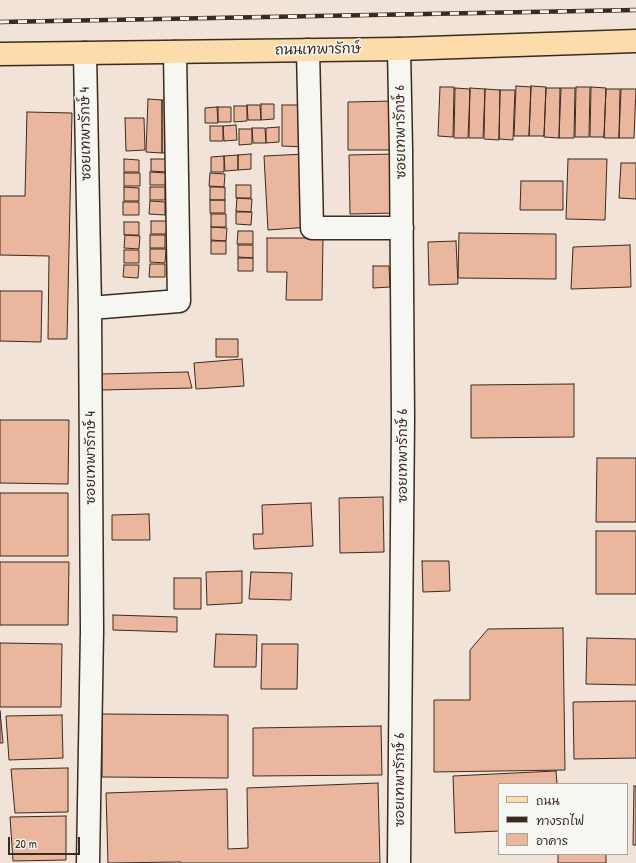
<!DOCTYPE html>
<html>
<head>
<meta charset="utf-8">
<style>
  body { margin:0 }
  #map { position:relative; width:636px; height:863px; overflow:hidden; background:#f2e3d8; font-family:"Patrick Hand","Playpen Sans Thai",sans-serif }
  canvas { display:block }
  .legend { position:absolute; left:498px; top:783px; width:130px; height:72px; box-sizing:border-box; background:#f6f6f2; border:1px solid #aba49d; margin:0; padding:5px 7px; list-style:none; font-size:12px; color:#3b2a1e }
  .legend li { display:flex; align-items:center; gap:8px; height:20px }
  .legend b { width:20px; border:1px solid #aba49d }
  .scale { position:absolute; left:8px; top:837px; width:72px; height:18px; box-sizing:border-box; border:2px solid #3b2a1e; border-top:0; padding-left:5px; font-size:12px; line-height:14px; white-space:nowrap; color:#3b2a1e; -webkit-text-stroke:3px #f6f6f2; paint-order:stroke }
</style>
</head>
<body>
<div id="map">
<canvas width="636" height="863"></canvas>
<ul class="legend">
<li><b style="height:5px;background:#fddcac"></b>ถนน</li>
<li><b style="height:5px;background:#3b2a1e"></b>ทางรถไฟ</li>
<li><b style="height:11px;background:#eab69d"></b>อาคาร</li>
</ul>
<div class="scale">20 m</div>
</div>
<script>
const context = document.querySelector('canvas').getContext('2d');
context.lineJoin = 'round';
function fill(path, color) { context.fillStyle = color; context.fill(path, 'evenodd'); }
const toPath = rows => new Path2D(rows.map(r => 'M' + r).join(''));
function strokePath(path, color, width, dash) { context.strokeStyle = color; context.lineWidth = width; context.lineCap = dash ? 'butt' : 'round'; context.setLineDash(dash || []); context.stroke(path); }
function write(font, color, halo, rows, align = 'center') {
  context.font = font + ' "Patrick Hand","Playpen Sans Thai",sans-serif'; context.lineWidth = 3; context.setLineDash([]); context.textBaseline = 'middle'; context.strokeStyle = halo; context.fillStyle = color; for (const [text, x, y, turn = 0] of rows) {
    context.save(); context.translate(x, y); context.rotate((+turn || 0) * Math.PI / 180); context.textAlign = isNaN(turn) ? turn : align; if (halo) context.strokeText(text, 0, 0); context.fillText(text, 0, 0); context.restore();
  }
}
const building = toPath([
  [516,86,531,87,529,136,514,136,516,86],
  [531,86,546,87,544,136,529,136,531,86],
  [440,87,454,87,453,137,438,136,440,87],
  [576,87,590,87,589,137,575,137,576,87],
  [591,87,606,88,604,137,590,137,591,87],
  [455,88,470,89,468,138,454,138,455,88],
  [470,88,485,89,483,138,469,138,470,88],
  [546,88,560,88,559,138,544,137,546,88],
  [561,88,575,88,574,138,559,138,561,88],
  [485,89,500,90,499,140,484,139,485,89],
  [606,89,620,89,619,138,604,138,606,89],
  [621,89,636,89,634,138,619,138,621,89],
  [500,90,515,90,513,140,499,139,500,90],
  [148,99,162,100,162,153,146,152,148,99],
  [173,99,172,153,162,153,162,100,173,99],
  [395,101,395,150,348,150,348,102,395,101],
  [261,104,274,104,274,119,261,120,261,104],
  [247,105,260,105,261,120,248,120,247,105],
  [282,105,305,105,305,147,282,146,282,105],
  [234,106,247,106,247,121,234,122,234,106],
  [217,107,218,123,205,123,205,108,217,107],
  [218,107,231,107,231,122,218,122,218,107],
  [27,112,72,113,67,339,48,339,49,256,0,255,0,196,25,196,27,112],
  [125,118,144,118,145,150,126,151,125,118],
  [236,125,237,140,224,141,223,126,236,125],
  [210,126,223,126,223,141,210,141,210,126],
  [279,127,279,142,266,143,266,128,279,127],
  [252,128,265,128,266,143,253,143,252,128],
  [239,129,252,129,252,144,239,145,239,129],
  [251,154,251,169,238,170,238,155,251,154],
  [306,154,310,227,268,230,264,156,306,154],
  [394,154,396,213,350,214,349,155,394,154],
  [238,155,238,170,225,171,224,156,238,155],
  [224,156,224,172,211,172,211,157,224,156],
  [124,159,139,160,139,172,124,172,124,159],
  [151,159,166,159,166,172,151,171,151,159],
  [568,159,607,159,605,220,566,219,568,159],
  [621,163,636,163,636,199,619,198,621,163],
  [150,172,166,173,165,185,150,185,150,172],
  [124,173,140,173,140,186,124,186,124,173],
  [210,173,225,174,224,187,209,186,210,173],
  [521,181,563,181,563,210,520,210,521,181],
  [236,185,251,185,251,198,236,198,236,185],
  [124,187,139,188,139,201,124,201,124,187],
  [150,187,165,187,165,200,150,200,150,187],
  [210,187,225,187,225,200,210,200,210,187],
  [237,198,252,199,251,212,236,211,237,198],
  [210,200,225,200,225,213,210,213,210,200],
  [150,201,165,202,165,215,149,214,150,201],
  [123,202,139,202,139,215,123,215,123,202],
  [236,212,252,212,251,225,236,224,236,212],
  [211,214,226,214,226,227,211,227,211,214],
  [151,221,167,221,166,234,151,234,151,221],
  [124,222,139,222,139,235,124,235,124,222],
  [211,227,227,228,226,241,211,240,211,227],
  [238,231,253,231,253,244,237,244,238,231],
  [459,233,556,234,556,279,458,278,459,233],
  [125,235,140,236,139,249,124,248,125,235],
  [150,235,165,235,165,248,150,248,150,235],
  [267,238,323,238,322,300,286,300,287,272,267,272,267,238],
  [211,241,226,241,226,254,211,254,211,241],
  [456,241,458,284,429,285,428,242,456,241],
  [238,245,253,245,253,258,238,257,238,245],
  [630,245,631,287,571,289,573,247,630,245],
  [150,249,166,249,165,263,150,262,150,249],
  [124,250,139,250,139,263,124,263,124,250],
  [238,258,253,258,253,271,238,271,238,258],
  [150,264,165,264,165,277,149,277,150,264],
  [124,265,139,265,138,278,123,277,124,265],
  [373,266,389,266,390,287,373,288,373,266],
  [0,291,42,291,41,342,0,341,0,291],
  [216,339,238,339,238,357,216,357,216,339],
  [242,359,244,386,196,389,194,363,242,359],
  [188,372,192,388,101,390,100,374,188,372],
  [574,384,574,437,471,438,471,385,574,384],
  [0,420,69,420,68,484,0,483,0,420],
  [597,458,636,458,636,522,596,522,597,458],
  [0,493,68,493,68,556,0,556,0,493],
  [383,497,384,552,340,553,339,498,383,497],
  [311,503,313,546,254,549,253,534,263,534,262,505,311,503],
  [149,514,150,540,112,540,112,515,149,514],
  [596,531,636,531,636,594,596,594,596,531],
  [422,561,449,561,450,591,423,592,422,561],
  [0,562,69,562,68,625,0,625,0,562],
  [242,571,242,603,207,605,206,572,242,571],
  [251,572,292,573,291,600,249,599,251,572],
  [174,578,201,578,201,609,174,609,174,578],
  [113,615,177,617,177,632,113,630,113,615],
  [563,628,565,770,434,772,434,700,470,700,470,650,488,629,563,628],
  [216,634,257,635,256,667,214,667,216,634],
  [587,638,636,639,636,685,586,684,587,638],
  [0,643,62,644,61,707,0,707,0,643],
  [262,644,298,644,297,689,261,689,262,644],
  [636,701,636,758,574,759,573,702,636,701],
  [0,711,3,743,0,743,0,711],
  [102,714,228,715,228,778,102,777,102,714],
  [62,715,63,758,9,760,6,716,62,715],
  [381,726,382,775,253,776,253,728,381,726],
  [68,768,68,812,15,813,11,769,68,768],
  [556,771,557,784,499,784,499,831,455,833,453,776,556,771],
  [378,783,380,863,181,863,181,862,108,863,106,793,227,789,228,849,248,848,247,788,378,783],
  [634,786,636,786,636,845,633,845,634,786],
  [66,816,66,860,13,861,10,817,66,816],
  [558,854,606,854,606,863,558,863,558,854]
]);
const street = toPath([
  [399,49,401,150,403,418,399,863],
  [308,50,312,228,402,228],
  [85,53,90,308,92,631,88,863],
  [90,308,179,301,175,52]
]);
const primary = toPath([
  [0,54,85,53,399,49,636,41]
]);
const rail = toPath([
  [0,22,636,10]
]);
const streetNames = [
  ["ถนนเทพารักษ์",318,50,-1],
  ["ซอยเทพารักษ์ 6",401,132,-91],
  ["ซอยเทพารักษ์ 4",86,134,-91],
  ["ซอยเทพารักษ์ 6",403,456,-90],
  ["ซอยเทพารักษ์ 4",91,458,-90],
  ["ซอยเทพารักษ์ 6",400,780,-90]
];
fill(building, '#eab69d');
strokePath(building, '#3b2a1e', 1);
strokePath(street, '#3b2a1e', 25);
strokePath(primary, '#3b2a1e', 25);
strokePath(street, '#f6f6f2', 22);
strokePath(primary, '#fddcac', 22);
strokePath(rail, '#3b2a1e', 4.5);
strokePath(rail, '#f6f6f2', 3, [9]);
write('14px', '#3b2a1e', '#f6f6f2', streetNames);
</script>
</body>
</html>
